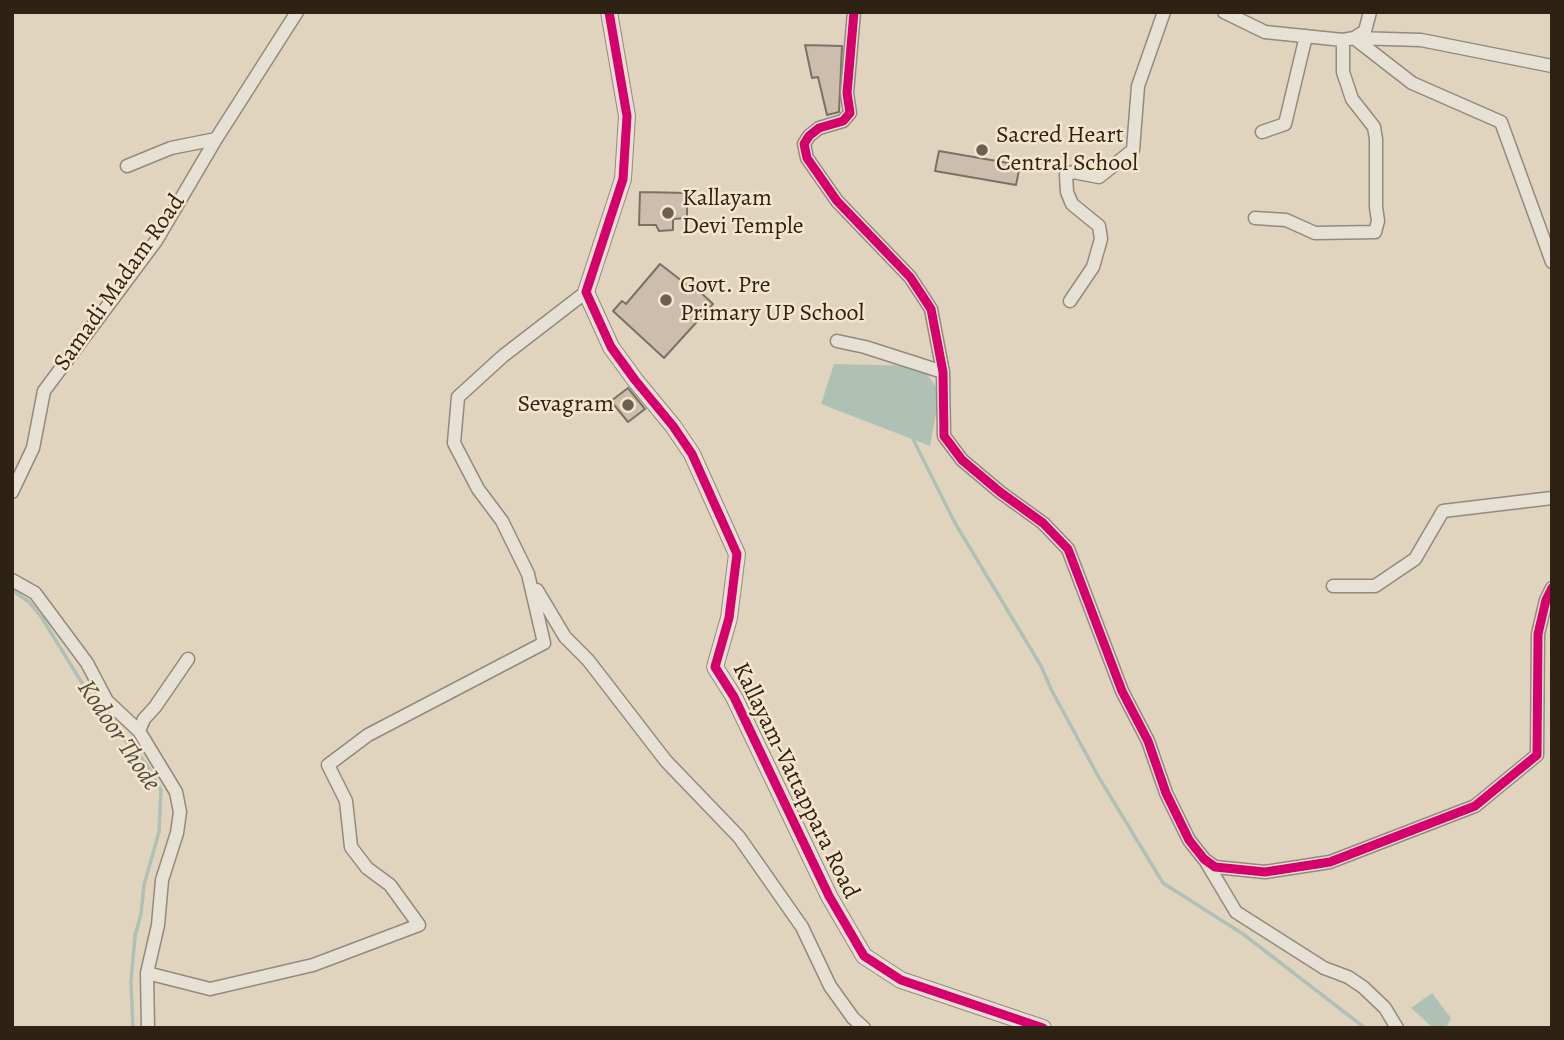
<!DOCTYPE html>
<html>
<head>
<meta charset="utf-8">
<style>
  body { margin:0 }
  #map { position:relative; width:1564px; height:1040px; overflow:hidden; background:#e1d4bf; font-family:Alegreya,serif }
  canvas { display:block }
  .frame { position:absolute; inset:0; border:14px solid #2d2214; pointer-events:none }
</style>
</head>
<body>
<div id="map">
<canvas width="1564" height="1040"></canvas>
<div class="frame"></div>
</div>
<script>
const context = document.querySelector('canvas').getContext('2d');
context.lineJoin = 'round';
function fill(path, color) { context.fillStyle = color; context.fill(path, 'evenodd'); }
const toPath = rows => new Path2D(rows.map(r => 'M' + r).join(''));
function strokePath(path, color, width, dash) { context.strokeStyle = color; context.lineWidth = width; context.lineCap = dash ? 'butt' : 'round'; context.setLineDash(dash || []); context.stroke(path); }
function write(font, color, halo, rows, align = 'center') {
  context.font = font + ' Alegreya,serif'; context.lineWidth = 5; context.setLineDash([]); context.textBaseline = 'middle'; context.strokeStyle = halo; context.fillStyle = color; for (const [text, x, y, turn = 0] of rows) {
    context.save(); context.translate(x, y); context.rotate((+turn || 0) * Math.PI / 180); context.textAlign = isNaN(turn) ? turn : align; if (halo) context.strokeText(text, 0, 0); context.fillText(text, 0, 0); context.restore();
  }
}
const water = toPath([
  [834,364,921,366,940,392,930,446,821,404],
  [1432,993,1451,1018,1446,1028,1433,1028,1411,1008]
]);
const stream = toPath([
  [912,437,955,523,1041,666,1051,689,1098,776,1163,883,1243,934,1365,1028],
  [12,590,29,602,42,618,106,722,134,749,147,765,161,790,159,832,144,885,141,914,135,936,131,982,133,1028]
]);
const building = toPath([
  [805,45,842,46,839,112,827,115,818,77,812,78,805,45],
  [939,151,1020,165,1016,185,935,171,939,151],
  [640,192,687,193,687,218,673,219,673,230,659,231,656,225,639,225,640,192],
  [660,264,696,292,698,290,713,304,664,358,613,311,622,301,626,304,660,264],
  [628,388,645,409,628,422,611,401,628,388]
]);
const minor = toPath([
  [854,12,847,93,850,113,843,121,819,128,809,136,804,144,807,158,837,201,910,277,931,309,943,372,944,436,962,460,1000,492,1043,523,1068,549,1122,691,1148,741,1166,793,1189,840,1204,859,1215,867,1265,872,1330,862,1475,806,1537,755,1538,634,1546,600,1552,588],
  [1224,12,1265,32,1343,40,1354,38,1421,40,1552,66],
  [1370,12,1365,31,1354,38,1412,83,1501,122,1552,262],
  [1262,132,1285,124,1306,36],
  [127,166,171,148,216,139],
  [1255,218,1286,220,1315,233,1375,232,1378,221,1376,207,1376,139,1374,127,1352,99,1343,72,1343,40],
  [1070,301,1093,267,1101,239,1099,226,1072,204,1067,192,1066,175,1073,172,1099,177,1133,150,1138,86,1164,12],
  [837,341,865,347,943,372],
  [12,492,33,448,44,391,156,241,216,139,297,12],
  [12,580,35,593,87,663,107,701,139,731,176,792,180,812,177,833,162,880,158,925,147,973,148,1028],
  [1333,586,1375,586,1415,559,1443,511,1552,498],
  [537,590,565,637,588,660,666,761,739,837,802,927,830,986,853,1018,864,1028],
  [139,731,144,719,155,707,188,659],
  [1205,860,1236,912,1324,968,1348,977,1363,987,1385,1008,1397,1028],
  [147,973,210,989,313,965,419,925,390,885,367,868,351,847,346,801,328,765,368,735,544,643,528,574,502,521,478,489,454,443,458,397,503,356,586,292]
]);
const tertiary = toPath([
  [609,12,627,116,623,179,586,292,611,347,635,380,673,426,692,454,737,554,729,618,715,667,734,697,829,896,864,956,901,980,1043,1028]
]);
const cycleway = toPath([
  [609,12,627,116,623,179,586,292,611,347,635,380,673,426,692,454,737,554,729,618,715,667,734,697,829,896,864,956,901,980,1043,1028],
  [854,12,847,93,850,113,843,121,819,128,809,136,804,144,807,158,837,201,910,277,931,309,943,372,944,436,962,460,1000,492,1043,523,1068,549,1122,691,1148,741,1166,793,1189,840,1204,859,1215,867,1265,872,1330,862,1475,806,1537,755,1538,634,1546,600,1552,588]
]);
const markers = [
  [982,150,7,"#6c6050"],
  [668,213,7,"#6c6050"],
  [666,300,7,"#6c6050"],
  [628,405,7,"#6c6050"]
];
const poiNames = [
  ["Sacred Heart",996,136],
  ["Central School",996,164],
  ["Kallayam",682,199],
  ["Devi Temple",682,227],
  ["Govt. Pre",680,286],
  ["Primary UP School",680,314],
  ["Sevagram",614,405,"right"]
];
const streetNames = [
  ["Samadi Madam Road",120,283,-55],
  ["Kallayam-Vattappara Road",795,781,64]
];
const waterNames = [
  ["Kodoor Thode",118,736,56]
];
fill(water, '#afc1b4');
strokePath(stream, '#afc1b4', 3.5);
fill(building, '#cdbdad');
strokePath(building, '#7a7265', 2);
strokePath(minor, '#938a7c', 15);
strokePath(tertiary, '#938a7c', 18);
strokePath(minor, '#e7e0d5', 12);
strokePath(tertiary, '#e7e0d5', 16);
strokePath(cycleway, '#d6006c', 9);
for (const [x, y, r, color] of markers) { const dot = new Path2D(); dot.arc(x, y, r, 0, 2 * Math.PI); context.fillStyle = color; context.fill(dot); strokePath(dot, '#f5e5cc', 2.5); }
write('24px', '#2d2214', '#f5e5cc', poiNames, 'left');
write('24px', '#2d2214', '#f5e5cc', streetNames);
write('italic 26px', '#4e4f43', '#f5e5cc', waterNames);
</script>
</body>
</html>
